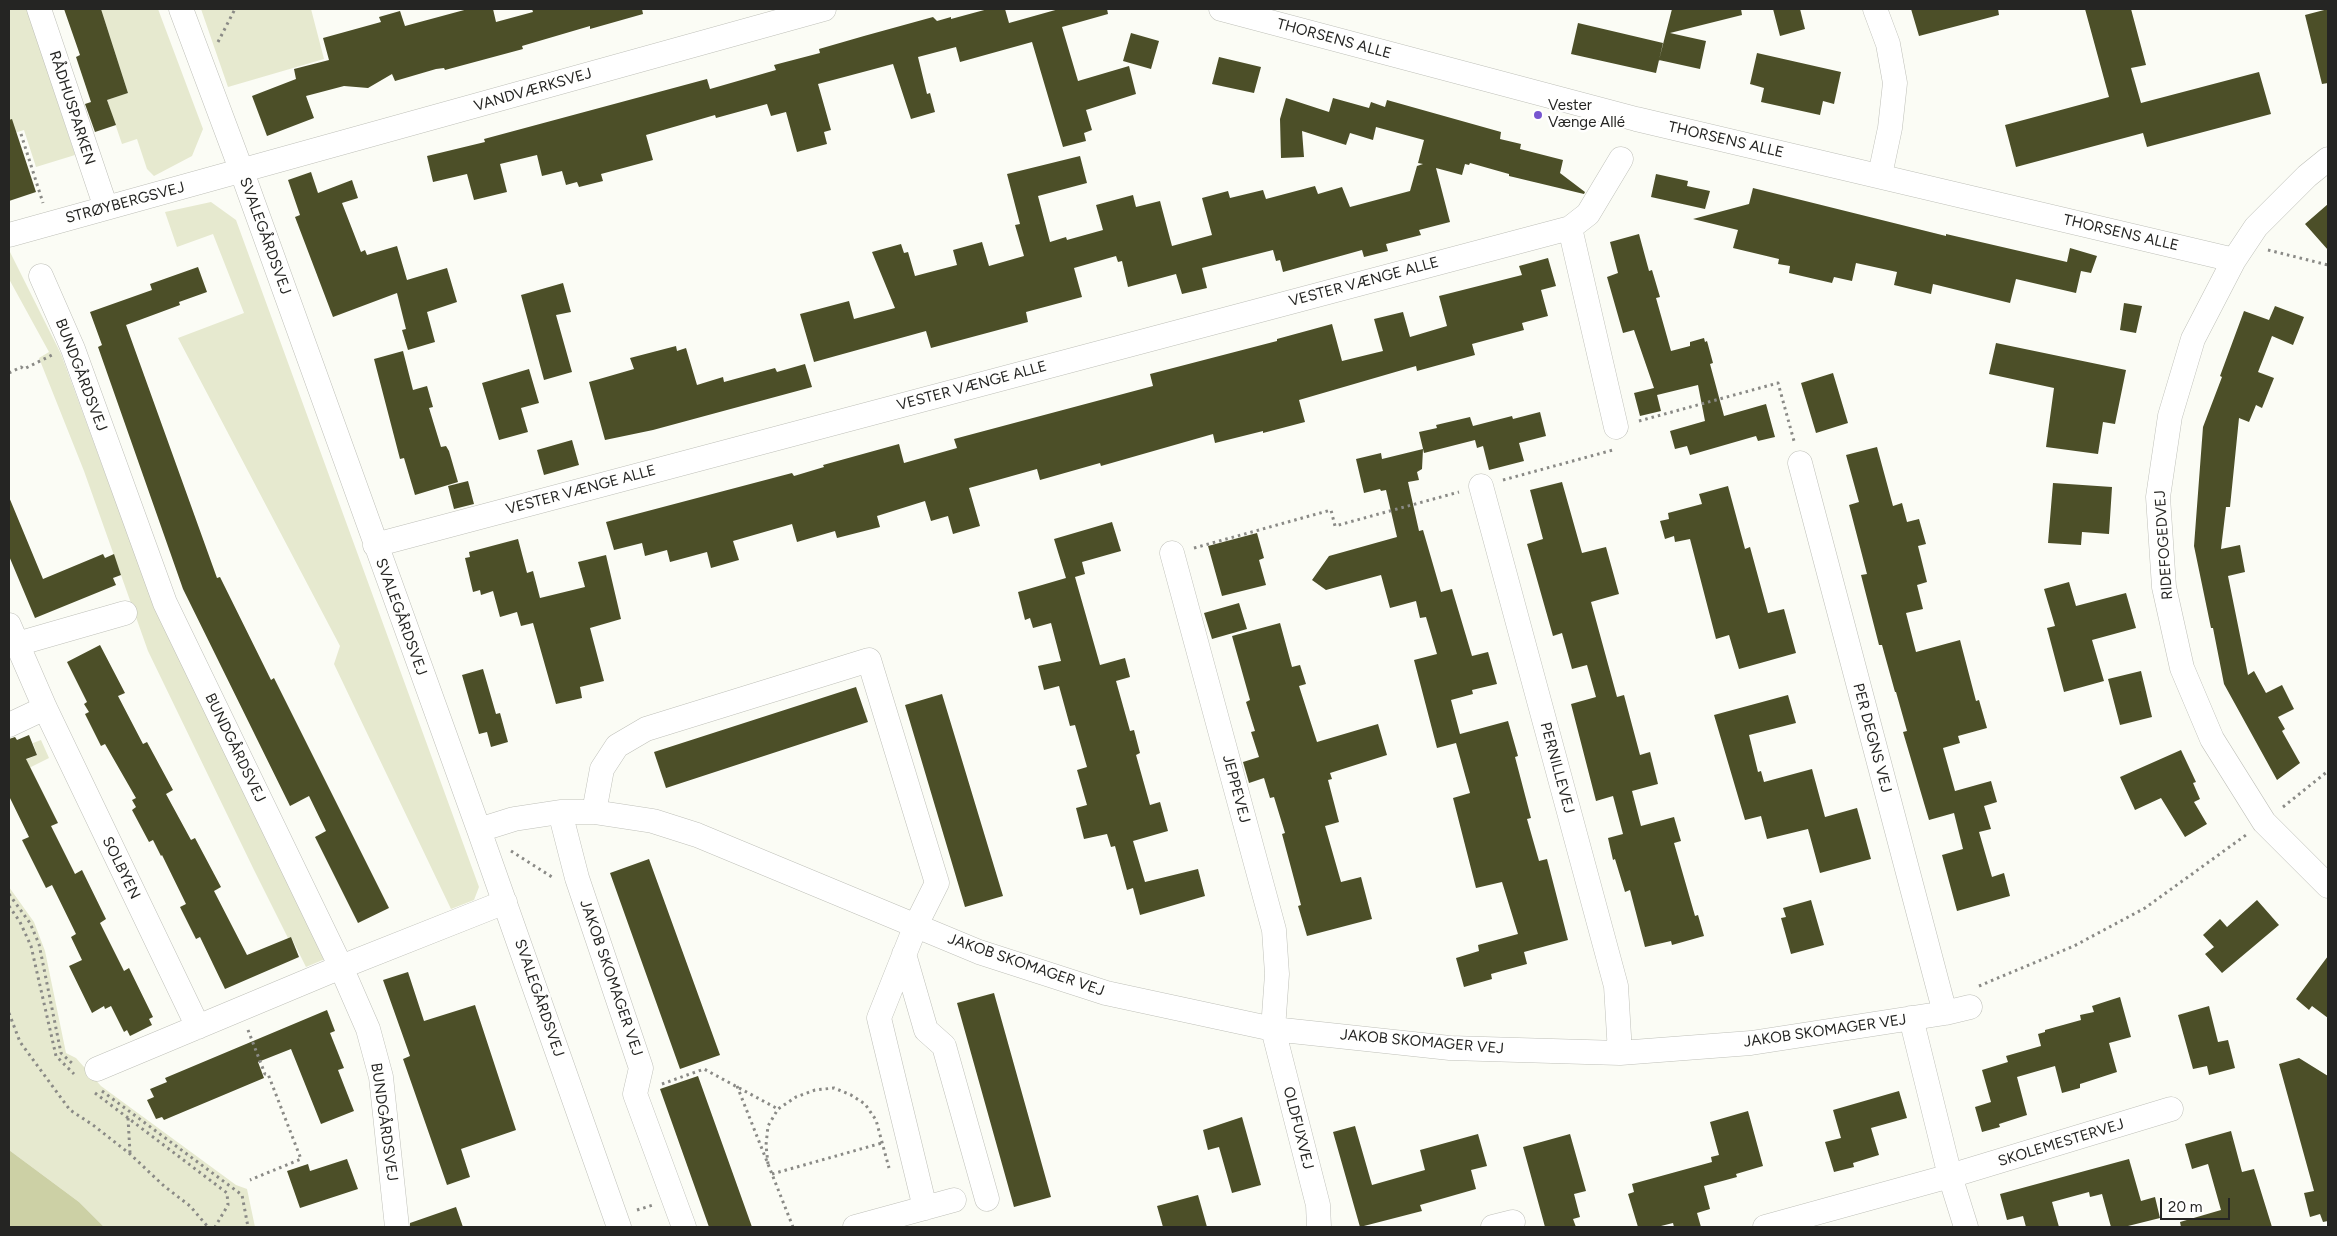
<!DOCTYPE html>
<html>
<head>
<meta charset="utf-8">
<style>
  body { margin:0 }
  #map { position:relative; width:2337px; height:1236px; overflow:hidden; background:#fbfcf5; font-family:Figtree,sans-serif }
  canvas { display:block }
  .frame { position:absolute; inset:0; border:10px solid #252523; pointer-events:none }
  .scale { position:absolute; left:2160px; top:1198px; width:70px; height:22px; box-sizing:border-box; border:2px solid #252523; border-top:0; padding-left:6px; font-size:15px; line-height:18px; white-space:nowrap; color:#252523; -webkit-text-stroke:4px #fffffe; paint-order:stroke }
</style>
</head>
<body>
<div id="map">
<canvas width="2337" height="1236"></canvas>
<div class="frame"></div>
<div class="scale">20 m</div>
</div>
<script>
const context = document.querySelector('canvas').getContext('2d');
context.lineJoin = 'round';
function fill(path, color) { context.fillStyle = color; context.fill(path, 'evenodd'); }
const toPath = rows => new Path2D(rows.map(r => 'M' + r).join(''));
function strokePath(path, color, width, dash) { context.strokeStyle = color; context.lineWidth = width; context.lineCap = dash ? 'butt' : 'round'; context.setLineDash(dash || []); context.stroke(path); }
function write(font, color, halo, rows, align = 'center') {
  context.font = font + ' Figtree,sans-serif'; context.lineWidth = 5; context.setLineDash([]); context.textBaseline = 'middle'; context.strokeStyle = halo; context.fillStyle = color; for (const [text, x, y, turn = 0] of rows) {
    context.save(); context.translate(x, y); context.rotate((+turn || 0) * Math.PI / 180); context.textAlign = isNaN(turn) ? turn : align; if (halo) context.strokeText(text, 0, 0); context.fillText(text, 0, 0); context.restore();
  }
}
const green = toPath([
  [9,9,27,9,75,155,36,167,24,130,11,134,9,126],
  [101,9,158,9,203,129,192,156,154,176,147,169,137,139,122,144,107,100,128,93],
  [201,9,311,9,324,59,228,87],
  [211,202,236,220,479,887,474,900,451,909,334,664,340,646,178,338,244,313,213,234,177,247,165,212],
  [9,252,10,252,61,354,156,611,325,959,306,967,291,937,288,938,254,870,148,651,84,471,39,358,49,352,9,279],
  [41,740,49,758,9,778,9,767,37,755,33,743],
  [9,887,34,922,45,951,66,1053,76,1058,101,1086,236,1185,247,1189,255,1227,104,1227,79,1202,9,1150]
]);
const water = toPath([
  [9,1150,79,1202,104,1227,9,1227]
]);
const building = toPath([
  [64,9,101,9,128,93,107,100,116,125,95,132,85,104,91,102,76,57,80,55],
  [468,9,493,9,496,22,533,12,532,9,642,9,643,14,590,29,590,26,522,46,523,49,445,70,444,68,436,69,395,81,392,74,368,88,344,86,306,96,314,118,267,136,252,96,296,79,294,69,329,60,323,38,381,22,379,17,400,11,405,26],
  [988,9,1005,9,1009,23,1059,9,1107,9,1108,14,1062,27,1078,81,1129,66,1136,94,1086,110,1092,130,1084,133,1086,141,1063,147,1032,42,960,62,956,47,918,57,927,94,930,93,935,112,911,119,893,64,818,84,831,130,824,132,827,144,797,152,786,112,771,116,767,104,716,118,715,115,646,135,653,160,601,174,603,181,579,187,577,182,566,185,562,171,542,176,537,155,500,164,507,192,474,200,467,174,433,182,427,156,485,142,484,139,707,79,710,89,776,70,774,65,820,53,819,49,864,36,933,17,937,21,951,17,951,19],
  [1672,9,1741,9,1742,15,1670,33,1706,41,1700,69,1659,60],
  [1773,9,1800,9,1805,29,1780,36],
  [1911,9,1998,9,1999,15,1919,36],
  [2085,9,2131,9,2146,65,2131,68,2141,103,2259,72,2271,114,2147,147,2143,133,2016,167,2005,125,2109,97],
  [2328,9,2328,83,2322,84,2305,15],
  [1578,23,1663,43,1656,73,1571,54],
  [1131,33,1159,41,1151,69,1123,61],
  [1757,53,1841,72,1834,104,1823,101,1820,115,1761,102,1764,88,1750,84],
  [1219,57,1261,67,1254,93,1212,84],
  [1286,98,1329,112,1333,98,1369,108,1371,102,1385,107,1387,100,1501,132,1500,139,1521,144,1520,149,1563,160,1560,173,1585,192,1584,194,1509,176,1509,174,1470,163,1469,165,1465,164,1462,175,1436,168,1450,222,1419,230,1421,235,1386,244,1388,251,1364,257,1362,250,1283,272,1280,260,1276,261,1273,250,1202,268,1207,288,1182,294,1176,274,1128,287,1122,261,1118,262,1116,256,1074,268,1082,297,1026,312,1028,322,931,348,926,331,814,362,800,314,849,301,854,319,895,308,872,252,901,244,904,253,908,252,915,276,957,265,953,250,982,242,989,266,1024,256,1015,225,1020,224,1007,174,1080,156,1087,183,1038,196,1050,242,1066,237,1067,240,1103,230,1096,205,1133,195,1136,207,1160,201,1172,246,1212,235,1202,198,1228,191,1230,198,1263,190,1266,199,1315,186,1318,194,1342,187,1350,207,1410,191,1417,166,1423,164,1418,163,1424,140,1376,127,1373,140,1350,133,1346,145,1302,131,1304,157,1281,158,1280,119],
  [12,119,36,192,9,201,9,120],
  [311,172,318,193,352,180,358,198,342,203,361,252,365,250,367,255,397,246,407,280,447,268,457,302,427,312,435,342,408,350,402,330,406,329,397,293,333,317,295,217,300,215,288,180],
  [1656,174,1688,181,1687,186,1710,191,1705,209,1651,197],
  [1753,188,1946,236,1946,234,2067,262,2070,248,2097,256,2091,273,2081,271,2076,293,2016,279,2010,303,1933,284,1931,294,1894,285,1897,272,1856,263,1852,281,1834,277,1832,283,1789,273,1790,266,1778,264,1779,259,1733,248,1738,230,1693,219,1749,204],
  [2328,204,2328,250,2305,224],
  [1639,234,1649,271,1652,270,1660,297,1656,298,1671,351,1690,346,1690,342,1704,338,1705,342,1707,341,1713,363,1710,364,1724,416,1766,404,1775,437,1758,441,1756,436,1690,455,1687,446,1675,449,1670,431,1705,421,1698,385,1657,395,1661,411,1640,416,1634,393,1654,388,1634,330,1623,333,1607,277,1618,273,1610,242],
  [1548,258,1556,286,1541,290,1548,316,1522,323,1524,330,1472,344,1475,355,1417,371,1416,366,1299,400,1305,422,1263,433,1263,431,1215,443,1213,434,1101,466,1100,463,1040,480,1037,469,969,488,980,526,953,534,948,516,931,521,925,501,877,516,880,527,837,538,835,531,797,542,792,524,733,541,739,560,711,568,707,552,670,562,667,550,645,556,642,543,614,550,606,522,792,473,794,476,824,467,823,465,899,444,904,463,957,448,954,439,1153,386,1150,374,1277,341,1277,339,1332,324,1342,361,1383,351,1374,319,1403,312,1410,337,1447,326,1439,296,1522,275,1519,266],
  [198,267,207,292,179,302,180,305,126,325,217,578,220,577,271,680,274,678,389,908,358,923,315,837,326,831,309,796,290,806,183,589,98,347,102,345,90,312,152,290,150,284],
  [563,283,571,312,556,315,572,372,544,380,521,295],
  [2124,303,2142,306,2136,333,2120,330],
  [2275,306,2304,317,2293,345,2272,336,2258,372,2274,378,2262,408,2256,405,2249,422,2239,418,2230,507,2226,507,2221,549,2240,545,2245,572,2228,576,2248,675,2254,671,2266,693,2282,685,2294,709,2278,717,2285,729,2282,731,2300,763,2277,780,2224,684,2213,628,2211,628,2194,546,2203,427,2222,377,2220,376,2244,311,2269,320],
  [1996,343,2126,370,2115,424,2103,422,2098,454,2046,447,2054,388,1989,374],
  [676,346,677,351,686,348,697,385,723,377,724,382,775,368,777,372,805,364,812,387,653,430,605,440,589,382,634,369,630,358],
  [403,351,413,390,427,386,433,407,429,408,441,447,446,446,449,451,458,482,415,495,404,458,400,459,374,359],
  [529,369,539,403,521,408,528,432,499,440,482,383],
  [1833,373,1848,423,1816,433,1801,383],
  [1540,412,1546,436,1519,443,1524,461,1489,470,1483,446,1477,448,1475,440,1424,453,1419,432,1437,428,1436,425,1470,417,1473,426,1512,416,1513,419],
  [572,440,579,465,544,475,537,450],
  [1877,447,1893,506,1902,503,1907,522,1919,519,1926,544,1918,546,1927,582,1917,585,1923,609,1906,613,1916,652,1960,640,1976,701,1979,700,1987,728,1958,736,1960,743,1943,748,1955,791,1991,781,1997,802,1984,806,1991,829,1979,832,1992,877,2004,873,2010,896,1957,911,1942,855,1963,849,1954,813,1929,820,1903,732,1907,731,1896,692,1895,692,1882,645,1879,645,1861,575,1867,574,1849,505,1859,502,1846,455],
  [1423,449,1422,469,1417,472,1419,480,1408,482,1419,531,1423,530,1441,592,1452,589,1472,656,1488,652,1497,684,1472,690,1473,694,1451,700,1460,734,1508,721,1518,756,1515,757,1531,818,1527,819,1539,861,1547,859,1568,940,1524,952,1527,964,1491,974,1492,979,1464,987,1456,958,1479,951,1478,945,1518,934,1502,882,1476,888,1453,798,1470,793,1456,743,1437,748,1414,660,1437,654,1426,617,1420,618,1416,601,1390,608,1381,575,1326,590,1312,580,1329,556,1397,537,1386,490,1381,491,1380,489,1364,493,1356,459,1381,453,1382,459],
  [468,481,474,504,454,509,448,486],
  [1562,482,1582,553,1606,547,1619,594,1591,602,1617,697,1624,695,1640,755,1650,752,1658,784,1632,791,1641,826,1674,817,1681,841,1674,843,1695,916,1698,915,1704,936,1672,945,1671,941,1645,947,1630,890,1625,892,1615,859,1613,860,1608,838,1623,834,1613,796,1596,801,1571,704,1596,697,1587,665,1572,669,1562,633,1553,636,1527,544,1543,539,1530,490],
  [2053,483,2112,487,2109,534,2082,532,2081,545,2048,543],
  [1728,486,1745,549,1750,547,1768,613,1784,609,1796,653,1739,669,1729,635,1716,639,1690,539,1675,542,1674,536,1665,539,1660,521,1669,519,1668,513,1702,504,1699,494],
  [9,497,43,579,103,554,105,558,114,554,121,575,113,578,116,585,35,618,9,556],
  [1112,522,1121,551,1082,562,1085,574,1075,577,1100,665,1125,658,1130,677,1116,681,1130,731,1134,730,1140,753,1136,755,1150,805,1160,802,1168,831,1133,841,1145,882,1198,869,1205,896,1140,915,1133,888,1127,890,1115,846,1111,847,1107,834,1084,839,1076,808,1087,805,1077,770,1087,767,1075,725,1070,726,1059,686,1044,690,1038,666,1061,661,1051,623,1033,628,1030,618,1025,620,1018,592,1066,578,1054,539],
  [1257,533,1264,558,1259,560,1266,585,1222,596,1208,546],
  [518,539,527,573,533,571,540,598,585,587,578,562,606,555,621,619,590,628,604,681,580,687,582,698,556,704,533,623,521,626,517,612,500,617,493,591,481,595,480,590,473,592,465,558,470,557,469,552],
  [2069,582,2076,606,2126,593,2136,628,2092,640,2104,681,2064,692,2047,628,2055,626,2044,589],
  [1239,603,1247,629,1212,639,1204,613],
  [1280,623,1292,667,1300,665,1306,684,1299,686,1317,742,1378,724,1387,755,1330,773,1332,779,1328,780,1339,822,1325,826,1341,882,1361,877,1372,919,1307,936,1298,906,1301,905,1282,834,1285,833,1274,797,1270,798,1264,778,1249,783,1243,762,1259,757,1251,732,1255,731,1246,702,1250,700,1232,636],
  [100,645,125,693,118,696,143,744,147,742,167,779,173,790,166,794,191,840,195,838,221,887,214,891,247,955,291,937,299,957,225,989,200,937,196,939,180,907,186,904,162,855,161,856,153,840,149,842,132,810,136,807,132,800,136,798,105,744,101,746,85,714,89,712,84,704,87,702,67,662],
  [483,669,496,714,500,713,508,742,491,747,487,732,479,734,462,675],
  [2141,671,2152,717,2120,725,2108,679],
  [856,687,868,722,666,788,654,752],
  [942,694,1003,896,965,907,905,705],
  [1788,695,1796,723,1749,735,1758,772,1761,771,1764,782,1812,769,1825,817,1857,808,1871,859,1820,873,1808,829,1767,839,1761,816,1745,820,1714,715],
  [29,735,37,755,26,759,58,823,51,826,75,874,82,870,106,919,100,923,124,971,129,968,153,1017,149,1019,152,1025,130,1036,127,1030,124,1032,111,1006,105,1009,104,1006,92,1013,69,966,82,960,71,937,76,934,52,885,46,888,22,840,29,837,9,796,9,739,15,737,17,740],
  [2181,750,2196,782,2193,783,2200,799,2194,802,2207,824,2185,837,2161,798,2135,810,2120,777],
  [649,859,720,1055,680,1069,610,873],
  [1811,900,1824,945,1791,954,1781,918,1786,917,1783,908],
  [2257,900,2279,925,2222,973,2205,954,2214,947,2203,935,2220,919,2227,927],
  [2328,956,2328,1018,2312,1006,2309,1010,2296,999],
  [408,972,424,1021,475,1005,516,1130,461,1149,470,1177,447,1185,403,1059,410,1056,383,980],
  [994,993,1051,1197,1014,1207,957,1003],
  [2120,997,2131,1037,2109,1043,2117,1072,2080,1084,2080,1088,2062,1093,2055,1066,2017,1077,2027,1115,1999,1124,2000,1127,1982,1132,1975,1107,1991,1102,1982,1070,2008,1062,2006,1056,2041,1046,2038,1034,2045,1032,2045,1030,2081,1020,2080,1015,2094,1012,2092,1006],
  [2209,1006,2218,1042,2228,1040,2235,1068,2209,1075,2207,1066,2193,1069,2178,1015],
  [327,1010,335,1031,330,1033,344,1068,338,1070,354,1111,321,1124,291,1049,258,1062,264,1078,164,1120,162,1117,156,1119,147,1100,154,1097,150,1089,167,1082,165,1078],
  [2299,1058,2328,1076,2328,1221,2323,1222,2320,1214,2310,1217,2304,1193,2314,1191,2279,1064],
  [698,1076,752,1227,709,1227,660,1089],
  [1899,1091,1907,1118,1871,1128,1879,1155,1853,1163,1854,1167,1834,1172,1825,1142,1841,1138,1833,1110],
  [1748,1111,1763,1166,1736,1174,1737,1177,1704,1186,1710,1209,1697,1213,1701,1227,1674,1227,1673,1223,1657,1227,1638,1227,1628,1194,1634,1192,1632,1184,1712,1162,1711,1157,1719,1155,1710,1122],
  [1242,1117,1261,1185,1232,1193,1219,1147,1208,1150,1203,1130],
  [1355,1126,1372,1185,1425,1170,1420,1150,1478,1134,1487,1166,1471,1170,1476,1189,1420,1205,1422,1211,1360,1227,1333,1132],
  [2231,1131,2242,1172,2254,1169,2272,1227,2181,1227,2180,1222,2221,1210,2208,1164,2192,1169,2185,1144],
  [1570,1134,1586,1191,1574,1194,1580,1217,1573,1219,1576,1227,1545,1227,1523,1147],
  [347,1159,358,1189,300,1208,287,1171,308,1164,310,1171],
  [2129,1159,2141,1201,2155,1197,2160,1218,2124,1227,2111,1227,2102,1194,2090,1197,2089,1192,2052,1202,2059,1227,2026,1227,2023,1216,2007,1220,2000,1194],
  [1198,1195,1207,1227,1163,1227,1157,1206],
  [456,1207,463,1227,410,1227,410,1223]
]);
const path = toPath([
  [218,42,235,9],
  [21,134,43,203],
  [2268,250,2328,265],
  [9,373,21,367,24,369,52,355],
  [1639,421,1778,383,1794,441],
  [1503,480,1613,450],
  [1194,548,1331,510,1335,526,1459,492],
  [2283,807,2328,771],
  [511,851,552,877],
  [9,894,30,923,39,944,61,1053,74,1065],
  [9,906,20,922,31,946,56,1056,74,1074],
  [1979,986,2074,946,2145,908,2246,835],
  [9,1013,20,1042,70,1110,93,1125,130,1154,164,1186,190,1206,208,1227],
  [248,1030,265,1074,268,1074,301,1159,250,1180],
  [662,1084,704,1069,778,1109],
  [737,1086,793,1227],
  [102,1091,242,1195,248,1227],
  [95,1093,227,1193,228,1205,215,1227],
  [128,1118,130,1153],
  [768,1164,766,1145,768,1126,778,1109,796,1097,815,1090,834,1088,851,1095,865,1104,876,1120,889,1168],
  [772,1174,882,1143],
  [637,1210,653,1205]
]);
const minor = toPath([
  [39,9,106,208],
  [181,9,242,172,479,830,619,1227],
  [1221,9,1636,119,2234,260],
  [1875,9,1888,44,1895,83,1890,128,1880,175],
  [2328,159,2307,176,2256,227,2234,260,2193,339,2170,416,2158,497,2164,587,2182,668,2212,739,2264,822,2328,886],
  [1570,228,1616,427],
  [9,235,824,9],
  [41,276,73,349,165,603,341,967,368,1029,381,1077,397,1227],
  [1800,463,1945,1013],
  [1481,486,1616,986,1620,1053],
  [375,545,1570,228,1588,214,1621,159],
  [1172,553,1274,930,1277,974,1273,1029,1318,1205,1319,1227],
  [9,625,45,708,198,1027],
  [17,644,125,613],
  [9,725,45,708],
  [560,812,577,878,641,1068,635,1094,684,1227],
  [594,812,602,769,617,746,646,729,869,660,937,883,916,925,879,1018,925,1208],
  [479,830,514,819,560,812,594,812,653,821,697,835,979,952,1106,993,1273,1029,1450,1048,1620,1053,1751,1043,1945,1013,1970,1007],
  [904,954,926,1030,944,1046,987,1199],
  [1911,1018,1950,1176,1966,1227],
  [97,1069,341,967,505,902],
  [855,1227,954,1200],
  [1493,1227,1513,1222],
  [1765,1227,1950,1176,2171,1109]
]);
const markers = [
  [1538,115,5,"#7756d0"]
];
const streetNames = [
  ["THORSENS ALLE",1334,39,15],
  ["VANDVÆRKSVEJ",533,90,-16],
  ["RÅDHUSPARKEN",72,108,72],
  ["THORSENS ALLE",1726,140,13],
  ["STRØYBERGSVEJ",125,203,-15],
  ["THORSENS ALLE",2121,233,13],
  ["SVALEGÅRDSVEJ",265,236,70],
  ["VESTER VÆNGE ALLE",1364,282,-15],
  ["BUNDGÅRDSVEJ",81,375,69],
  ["VESTER VÆNGE ALLE",972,386,-15],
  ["VESTER VÆNGE ALLE",581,490,-15],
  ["RIDEFOGEDVEJ",2164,545,-94],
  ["SVALEGÅRDSVEJ",401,617,70],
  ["PER DEGNS VEJ",1872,738,75],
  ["BUNDGÅRDSVEJ",235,748,64],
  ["PERNILLEVEJ",1557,768,75],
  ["JEPPEVEJ",1236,789,75],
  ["SOLBYEN",121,868,64],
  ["JAKOB SKOMAGER VEJ",1026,965,19],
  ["JAKOB SKOMAGER VEJ",611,978,71],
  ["SVALEGÅRDSVEJ",539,998,71],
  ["JAKOB SKOMAGER VEJ",1825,1031,-8],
  ["JAKOB SKOMAGER VEJ",1422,1042,5],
  ["BUNDGÅRDSVEJ",384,1122,82],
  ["OLDFUXVEJ",1298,1128,76],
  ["SKOLEMESTERVEJ",2061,1143,-17]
];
const poiNames = [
  ["Vester",1548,106],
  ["Vænge Allé",1548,123]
];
fill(green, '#e6e9cf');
fill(water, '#ccd0a5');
fill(building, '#4c4f28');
strokePath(minor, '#bfc0b9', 25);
strokePath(path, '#8a8a86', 3, [2.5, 4]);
strokePath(minor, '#fff', 24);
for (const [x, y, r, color] of markers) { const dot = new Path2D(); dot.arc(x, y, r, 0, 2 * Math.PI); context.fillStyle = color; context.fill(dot); strokePath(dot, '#fffffe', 2); }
write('15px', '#252523', '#fffffe', streetNames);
write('15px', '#252523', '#fffffe', poiNames, 'left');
</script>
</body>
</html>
